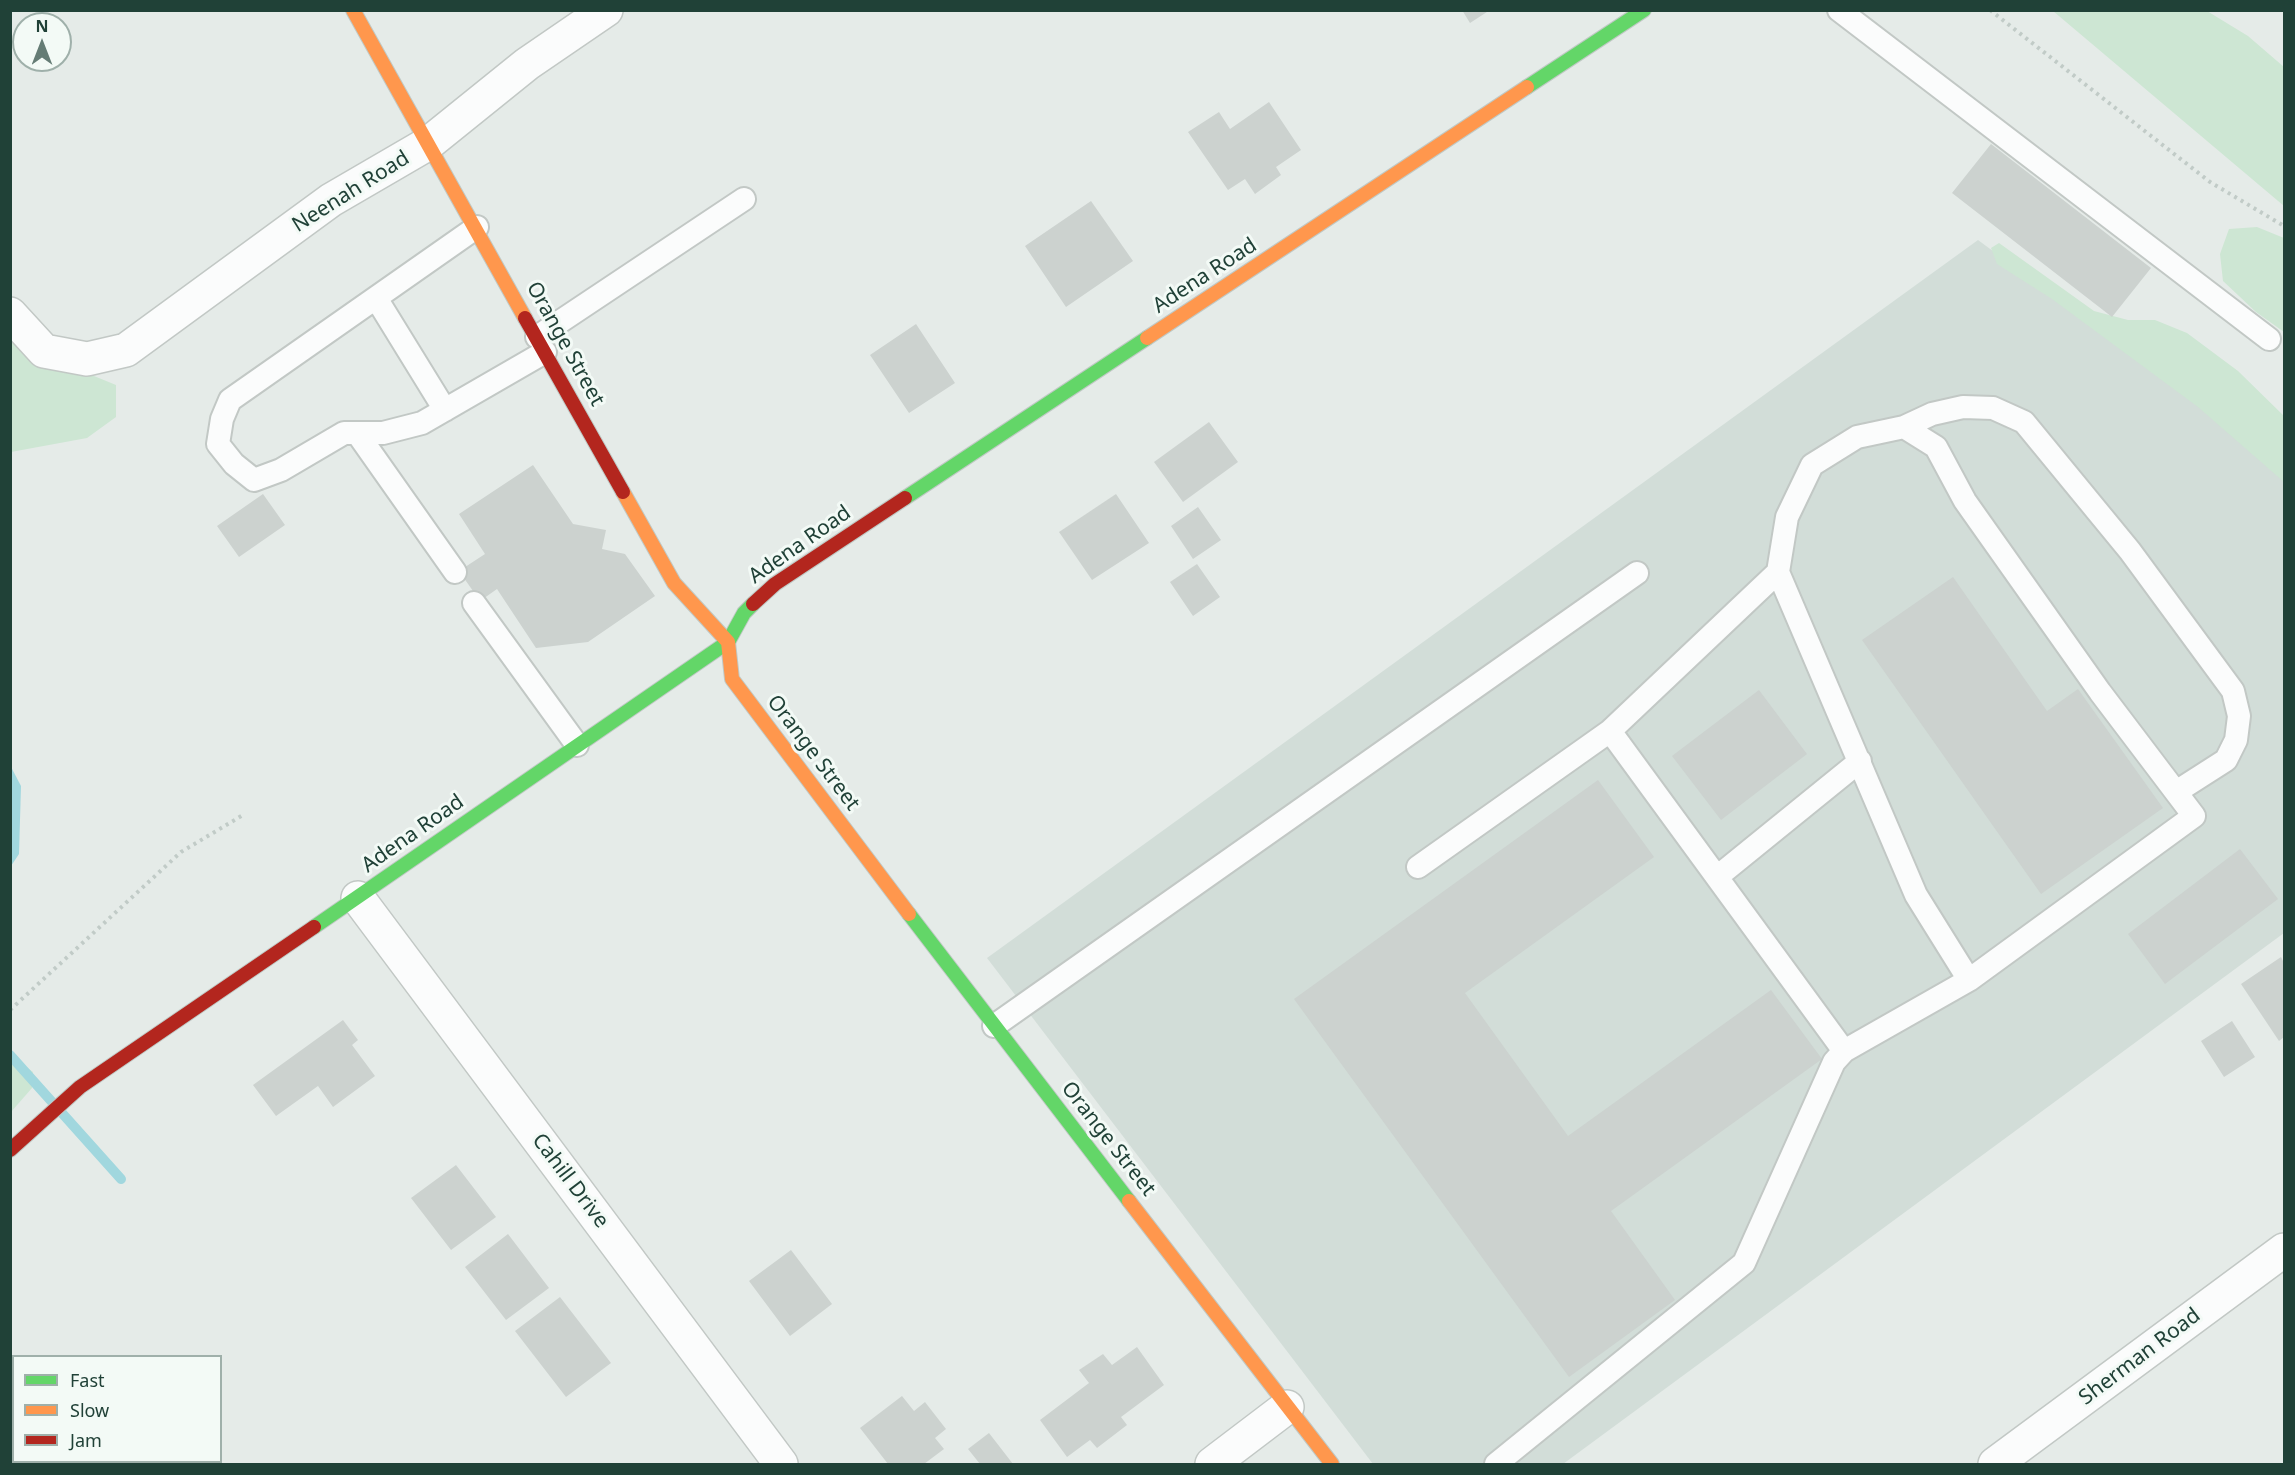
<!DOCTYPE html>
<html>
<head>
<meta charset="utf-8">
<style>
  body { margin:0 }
  #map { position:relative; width:2295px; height:1475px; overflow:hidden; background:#e5ebe8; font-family:"Noto Sans",sans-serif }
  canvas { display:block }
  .frame { position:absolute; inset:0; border:12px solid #204137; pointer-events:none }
  .legend { position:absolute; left:12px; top:1355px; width:210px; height:108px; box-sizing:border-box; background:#f3faf6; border:2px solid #9fb0aa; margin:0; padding:8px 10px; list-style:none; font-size:18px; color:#204137 }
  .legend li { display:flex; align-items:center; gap:12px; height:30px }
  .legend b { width:30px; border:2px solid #9fb0aa }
  .north { position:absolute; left:12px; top:12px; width:60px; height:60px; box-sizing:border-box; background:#f3faf6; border:2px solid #9fb0aa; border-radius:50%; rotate:0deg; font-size:16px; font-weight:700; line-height:24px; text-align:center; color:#204137 }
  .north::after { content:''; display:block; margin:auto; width:21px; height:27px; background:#657c75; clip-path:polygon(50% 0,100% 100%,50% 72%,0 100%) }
</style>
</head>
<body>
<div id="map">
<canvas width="2295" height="1475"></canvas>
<div class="frame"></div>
<ul class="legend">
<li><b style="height:8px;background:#63d668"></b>Fast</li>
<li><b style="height:8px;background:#ff974d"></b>Slow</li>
<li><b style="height:8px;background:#b3261e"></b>Jam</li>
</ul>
<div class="north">N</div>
</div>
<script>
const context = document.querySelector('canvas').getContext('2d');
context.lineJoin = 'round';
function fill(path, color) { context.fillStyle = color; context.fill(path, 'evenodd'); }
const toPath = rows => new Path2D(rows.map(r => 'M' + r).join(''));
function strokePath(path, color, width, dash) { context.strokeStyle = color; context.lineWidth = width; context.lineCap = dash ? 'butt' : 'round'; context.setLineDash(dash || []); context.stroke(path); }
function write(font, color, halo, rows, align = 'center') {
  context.font = font + ' "Noto Sans",sans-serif'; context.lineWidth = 6; context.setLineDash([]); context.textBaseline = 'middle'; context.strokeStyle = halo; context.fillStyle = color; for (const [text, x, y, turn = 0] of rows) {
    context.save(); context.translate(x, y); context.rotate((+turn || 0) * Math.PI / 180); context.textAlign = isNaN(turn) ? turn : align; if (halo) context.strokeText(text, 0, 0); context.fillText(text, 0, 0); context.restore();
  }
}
const built = toPath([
  [1978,240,2284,466,2284,933,1563,1464,1373,1464,987,958]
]);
const green = toPath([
  [2053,11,2207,11,2248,36,2284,67,2284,206],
  [2257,227,2284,238,2284,332,2256,312,2223,281,2220,254,2229,229],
  [1999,243,2094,311,2128,320,2155,320,2187,333,2238,371,2284,416,2284,482,2198,407,2052,299,1997,264,1991,248],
  [10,337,18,345,116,385,116,417,87,438,11,452],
  [10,1055,33,1072,32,1088,11,1112]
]);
const water = toPath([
  [10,765,21,786,19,854,11,866]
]);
const stream = toPath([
  [10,1055,121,1179]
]);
const building = toPath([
  [1462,10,1490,10,1470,23],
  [1269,102,1301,150,1276,167,1281,175,1255,194,1245,179,1228,190,1188,132,1219,112,1230,129],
  [1991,144,2151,268,2112,317,1952,193],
  [1091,201,1133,261,1066,307,1025,246],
  [916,324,955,383,909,413,870,355],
  [1209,422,1238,462,1183,502,1154,462],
  [533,465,573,524,606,530,602,549,625,554,655,596,588,642,536,648,497,589,480,601,459,571,485,554,459,514],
  [263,494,285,525,239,557,217,526],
  [1116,494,1149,543,1092,580,1059,532],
  [1198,507,1221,540,1193,559,1171,526],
  [1197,564,1220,597,1193,616,1170,582],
  [1953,577,2047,711,2078,689,2163,808,2041,894,1862,640],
  [1759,690,1807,754,1721,820,1672,756],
  [1598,780,1654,857,1465,993,1568,1136,1771,990,1822,1059,1611,1211,1675,1300,1569,1377,1294,999],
  [2240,849,2278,899,2165,984,2128,934],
  [2281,957,2284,963,2284,1037,2279,1041,2241,984],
  [343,1020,358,1040,352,1045,375,1076,333,1107,318,1086,276,1116,253,1085],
  [2232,1021,2255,1057,2224,1077,2201,1041],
  [456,1165,496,1217,451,1250,411,1198],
  [508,1234,549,1288,506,1320,465,1267],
  [791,1250,832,1304,790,1336,749,1281],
  [560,1297,611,1363,566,1397,515,1331],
  [1137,1347,1164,1385,1121,1417,1127,1425,1097,1448,1090,1440,1067,1457,1040,1420,1089,1383,1079,1370,1103,1354,1112,1365],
  [902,1396,914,1411,925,1402,946,1429,935,1438,944,1449,924,1464,888,1464,860,1428],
  [989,1433,1013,1464,980,1464,968,1449]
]);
const path = toPath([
  [1990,10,2210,182,2284,226],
  [10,1010,181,852,243,815]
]);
const lane = toPath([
  [1839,10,2269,339],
  [477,227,230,400,222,419,218,444,234,464,254,480,281,470,344,433,383,433,422,423,545,352],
  [376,298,445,410],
  [537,337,744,199],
  [1904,427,1932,414,1963,407,1993,408,2024,422,2130,551,2233,691,2239,716,2236,740,2226,760,2176,792],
  [357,433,455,572],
  [474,603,577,745],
  [1610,731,1778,572],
  [1418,867,1610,731,1844,1051],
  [1717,877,1860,761],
  [994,1026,1637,573],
  [1496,1464,1744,1263,1834,1062,1844,1051,1969,980,2194,816,2100,692,1965,501,1936,447,1904,427,1857,437,1812,465,1787,517,1778,572,1916,895,1969,980]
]);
const street = toPath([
  [10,314,44,351,87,359,126,350,331,200,429,143,527,64,606,10],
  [358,898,781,1464],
  [1212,1464,1287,1407],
  [1995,1464,2284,1250]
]);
const fast = toPath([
  [1527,87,1644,10],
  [905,498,1147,338],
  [909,914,1129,1201],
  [314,927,728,642,744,613,753,604]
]);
const slow = toPath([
  [353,10,525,318],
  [1147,338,1527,87],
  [623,492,674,583,728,642,732,679,909,914],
  [1129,1201,1332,1464]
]);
const jam = toPath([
  [525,318,623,492],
  [753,604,775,584,905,498],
  [10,1150,80,1087,314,927]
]);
const streetNames = [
  ["Neenah Road",351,192,-32],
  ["Adena Road",1205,276,-33],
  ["Orange Street",565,344,61],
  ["Adena Road",800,545,-35],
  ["Orange Street",813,753,53],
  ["Adena Road",413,834,-35],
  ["Orange Street",1108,1139,52],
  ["Cahill Drive",570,1181,53],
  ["Sherman Road",2140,1357,-37]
];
fill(built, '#d2ddd8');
fill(green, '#cde6d3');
fill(water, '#a1d7de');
strokePath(stream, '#a1d7de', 10);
fill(building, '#ccd2cf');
strokePath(lane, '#c2c8c5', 26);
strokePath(street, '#c2c8c5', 36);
strokePath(fast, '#c0c9c5', 16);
strokePath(slow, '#c0c9c5', 16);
strokePath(jam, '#c0c9c5', 16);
strokePath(path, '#c1cbc7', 4, [3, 4.5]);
strokePath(lane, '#fbfcfc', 22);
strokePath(street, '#fbfcfc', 33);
strokePath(fast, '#63d668', 14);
strokePath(slow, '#ff974d', 14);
strokePath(jam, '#b3261e', 14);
write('21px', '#204137', '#f3faf6', streetNames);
</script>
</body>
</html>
